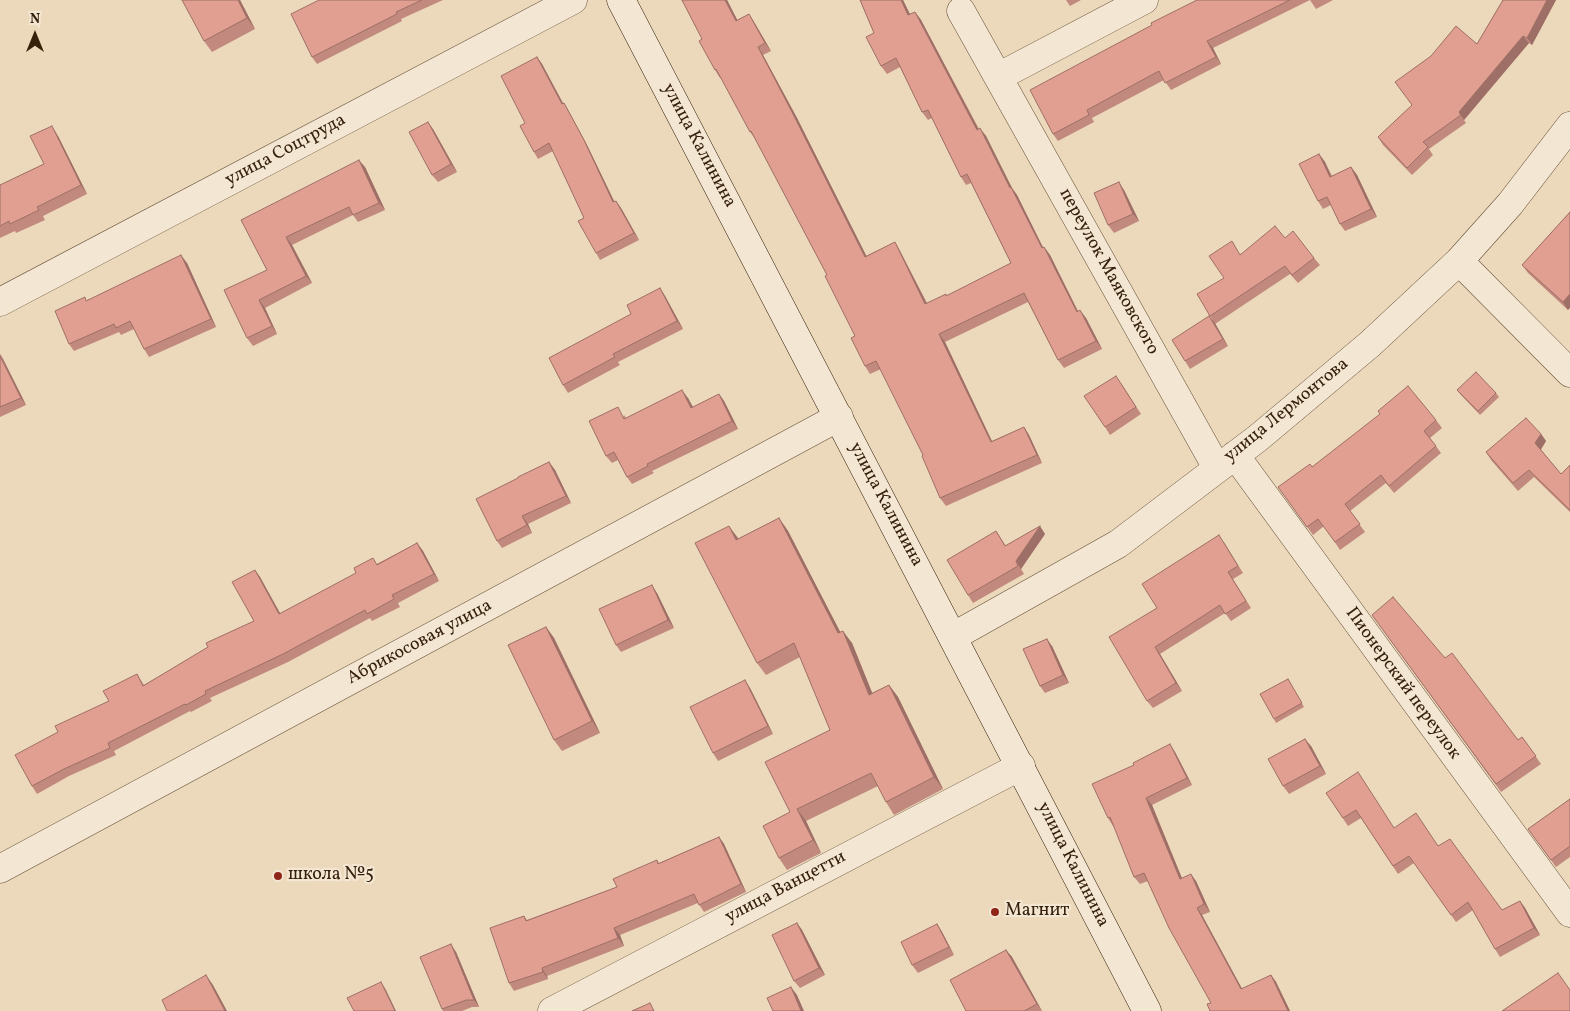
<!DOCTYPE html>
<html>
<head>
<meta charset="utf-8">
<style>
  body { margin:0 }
  #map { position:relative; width:1570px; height:1011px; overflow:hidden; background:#ecd8ba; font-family:Vollkorn,serif }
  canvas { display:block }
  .north { position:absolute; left:10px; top:10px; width:50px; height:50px; -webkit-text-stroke:4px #f3e6d2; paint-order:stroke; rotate:0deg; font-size:14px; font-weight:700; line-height:20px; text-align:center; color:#36210d }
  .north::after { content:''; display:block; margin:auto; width:18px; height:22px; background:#36210d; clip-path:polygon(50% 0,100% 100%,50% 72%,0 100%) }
</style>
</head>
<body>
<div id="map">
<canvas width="1570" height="1011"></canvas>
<div class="north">N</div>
</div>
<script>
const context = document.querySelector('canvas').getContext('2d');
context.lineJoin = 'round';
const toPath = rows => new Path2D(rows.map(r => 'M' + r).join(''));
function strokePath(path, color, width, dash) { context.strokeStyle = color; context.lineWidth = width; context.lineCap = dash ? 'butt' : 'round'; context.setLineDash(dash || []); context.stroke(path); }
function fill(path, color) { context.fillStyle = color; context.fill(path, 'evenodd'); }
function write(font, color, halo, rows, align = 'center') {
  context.font = font + ' Vollkorn,serif'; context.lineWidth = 4.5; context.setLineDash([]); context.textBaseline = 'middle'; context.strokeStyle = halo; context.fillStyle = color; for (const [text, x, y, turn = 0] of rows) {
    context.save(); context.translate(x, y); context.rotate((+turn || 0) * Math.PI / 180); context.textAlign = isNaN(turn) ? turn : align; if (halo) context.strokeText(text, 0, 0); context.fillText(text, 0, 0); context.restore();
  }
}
const minor = toPath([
  [961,11,1217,468],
  [998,77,1144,0],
  [1459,261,1570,373],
  [0,302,573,0],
  [1235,455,1570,913],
  [954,636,1118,544,1258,438,1370,344,1459,261,1510,204,1570,126],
  [0,869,839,417],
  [552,1011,1021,766]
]);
const secondary = toPath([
  [621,0,1147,1011]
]);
const wall = toPath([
  [240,0,255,29,212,52,204,41],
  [319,0,443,0,401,19,402,21,317,64,312,57],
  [682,0,727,0,737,20,749,14,754,22,771,51,763,55,797,118,866,256,895,242,900,251,927,303,947,296,1011,263,971,183,966,185,961,177,932,118,928,120,922,112,900,67,887,74,881,66,874,33,860,0,903,0,910,14,915,12,921,20,979,129,986,136,1012,188,1017,195,1043,247,1044,247,1050,255,1078,311,1086,318,1102,349,1064,368,1058,360,1028,302,945,342,992,441,1024,427,1029,435,1042,463,946,506,940,498,923,455,881,369,870,374,865,366,855,336,827,275,756,140,750,132,721,78,720,78,715,70,702,39],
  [1066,0,1081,0,1070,6],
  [1197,0,1333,0,1316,9,1310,0,1213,48,1221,64,1171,90,1164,80,1092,118,1094,122,1058,141,1053,134],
  [1503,0,1556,0,1532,45,1529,43,1464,120,1466,123,1429,149,1433,155,1412,175,1383,145,1378,137,1477,44],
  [537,57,542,64,563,103,564,103,568,110,588,147,614,202,616,201,621,208,639,240,600,260,596,253,584,218,553,151,538,159,534,152,525,123],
  [433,129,457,172,438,182,432,175],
  [58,136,87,194,43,216,45,220,16,233,15,231,0,238,0,185,44,164],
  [1319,154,1325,162,1332,176,1351,167,1357,175,1377,217,1345,231,1340,224,1331,205,1323,209,1318,201],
  [365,167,385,210,358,222,353,215,292,245,312,283,265,308,277,334,253,346,247,338,267,270,241,220],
  [1124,190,1139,221,1114,233,1108,225],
  [1570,212,1568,310,1528,273,1522,265],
  [1285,238,1314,258,1320,265,1298,283,1290,274,1215,324,1210,316,1224,278,1240,254],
  [187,263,216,327,149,357,144,349,134,329,121,335,119,332,74,351,69,344,87,300],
  [660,288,665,296,683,329,618,362,620,365,568,393,563,385,631,314],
  [1209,316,1228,346,1190,369,1185,361],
  [0,354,3,359,26,405,0,417],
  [1121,383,1141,414,1110,435,1105,427],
  [1457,390,1496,393,1499,397,1480,415,1460,394],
  [719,394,724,401,738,429,652,471,654,473,632,484,627,477,618,460,612,463,606,456,624,415,626,418,688,398,693,407],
  [1436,420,1442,428,1430,438,1441,453,1394,493,1386,483,1350,511,1365,532,1340,550,1324,526,1313,535,1278,487,1312,467],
  [1541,434,1546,441,1541,450,1561,474,1570,465,1570,512,1534,477,1518,491,1491,460,1486,452],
  [549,462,555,470,571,503,528,524,532,533,502,548,497,541,518,478],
  [779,518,788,531,840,632,852,643,872,693,889,685,898,697,943,789,894,815,886,802,878,786,806,821,821,853,787,870,779,858,790,812,830,730,800,657,766,675,757,663,738,539],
  [996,531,1006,546,1045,534,1021,569,1024,574,973,603,968,595],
  [1224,542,1243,573,1233,579,1251,608,1231,621,1225,613,1160,654,1182,691,1153,708,1147,701,1157,608],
  [417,543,423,551,439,581,398,603,400,607,372,621,370,618,288,662,210,698,212,701,191,712,190,711,114,751,116,755,69,776,37,794,32,786,58,732,109,701,137,674,144,685,254,621,255,570,260,577,280,614],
  [657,593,674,628,621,652,616,645],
  [1372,615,1445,658,1518,740,1522,737,1541,764,1501,792],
  [546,627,554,638,600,733,562,751,554,740],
  [1052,646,1069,683,1045,693,1040,686],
  [1288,679,1304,707,1276,723,1274,719],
  [750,688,773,734,718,761,713,753],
  [1311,746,1326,774,1289,794,1283,786],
  [1175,752,1192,785,1152,805,1182,878,1196,881,1210,912,1202,915,1242,989,1271,975,1276,982,1290,1011,1210,1011,1211,1003,1148,881,1140,884,1134,877,1114,825,1113,826,1108,818],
  [1326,793,1394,828,1439,846,1502,910,1520,901,1525,908,1540,935,1500,957,1495,949,1473,910,1456,922,1414,863,1398,874,1361,818,1348,826],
  [1570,799,1570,857,1556,867,1528,829],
  [719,837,724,844,746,892,704,912,698,903,620,935,624,946,547,976,548,979,514,991,509,983,524,916,527,920,617,887,657,860,659,863],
  [797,923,802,930,825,975,800,988,794,981],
  [937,924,942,932,954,955,918,973,912,965],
  [1006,950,1012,957,1042,1011,966,1011],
  [456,952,479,1007,472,1007,462,1011,443,1011,442,1009]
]);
const shadedWall = toPath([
  [238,0,240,0,255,29,247,18],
  [725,0,727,0,742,29,736,21],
  [901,0,903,0,914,23,908,15],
  [1547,0,1556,0,1532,45,1527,38],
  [915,12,921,20,983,138,977,130],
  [749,14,754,22,771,51,765,43],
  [1523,36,1529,43,1464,120,1459,112],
  [1207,41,1213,48,1221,64,1216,57],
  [758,47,763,55,797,118,871,265,865,257],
  [537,57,542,64,567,111,562,104],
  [564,103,568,110,588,147,618,209,613,202],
  [428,122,433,129,457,172,451,164],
  [52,126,58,136,87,194,81,185],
  [980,128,986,136,1012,188,1017,195,1047,256,1042,248,1010,188],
  [1319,154,1325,162,1335,185,1330,177],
  [359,160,365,167,385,210,379,203],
  [1351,167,1357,175,1377,217,1371,209],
  [1119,182,1124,190,1139,221,1133,214],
  [616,201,621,208,639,240,634,233],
  [286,237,292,245,312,283,306,276],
  [895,242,900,251,931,312,925,304],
  [1044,247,1050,255,1082,320,1077,312],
  [181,255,187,263,216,327,211,319],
  [660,288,665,296,683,329,677,321],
  [1570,294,1570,308,1568,310,1563,302],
  [259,300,265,308,277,334,272,326],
  [1080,310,1086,318,1102,349,1096,341],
  [1209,316,1215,323,1228,346,1223,339],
  [939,334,945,342,996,450,991,442],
  [0,354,3,359,26,405,21,398],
  [682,390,688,398,697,415,691,408],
  [719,394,724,401,738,429,732,421],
  [1024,427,1029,435,1042,463,1037,455],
  [1541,434,1546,441,1540,450,1535,443],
  [549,462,555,470,571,503,566,496],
  [522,516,528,524,532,533,527,525],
  [779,518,788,531,847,645,838,633],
  [729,526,738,538,745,553,736,540],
  [1040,526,1045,534,1021,569,1024,574,1016,561],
  [417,543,423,551,439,581,434,574],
  [255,570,260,577,285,622,279,614],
  [652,585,657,593,674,628,668,620],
  [546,627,554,638,600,733,592,721],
  [843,631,852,643,878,707,869,695],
  [1047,639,1052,646,1069,683,1063,675],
  [1155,647,1160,654,1182,691,1176,683],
  [745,680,750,688,773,734,768,726],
  [889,685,898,697,943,789,934,777],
  [1305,739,1311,746,1326,774,1320,766],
  [1170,744,1175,752,1192,785,1187,778],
  [1146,798,1152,805,1185,886,1180,879],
  [797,809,806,821,821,853,813,840],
  [719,837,724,844,746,892,741,884],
  [1191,874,1196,881,1210,912,1204,904],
  [1520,901,1525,908,1540,935,1534,928],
  [1197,908,1202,915,1246,996,1241,989],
  [797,923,802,930,825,975,819,968],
  [937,924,942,932,954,955,949,947],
  [614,928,620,935,624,946,618,938],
  [451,944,456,952,479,1007,474,1000],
  [1006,950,1012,957,1042,1011,1037,1004],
  [542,968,547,976,548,979,543,972],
  [206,975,213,985,227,1011,225,1011],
  [1271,975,1276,982,1290,1011,1288,1011],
  [381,982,386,990,396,1011,395,1011],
  [791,987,797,995,804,1011,801,1011]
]);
const building = toPath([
  [182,0,238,0,247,18,204,41,182,0],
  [319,0,422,0,396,12,397,14,312,57,291,14,319,0],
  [682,0,725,0,736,21,749,14,765,43,758,47,791,110,865,257,895,242,925,304,946,294,946,296,1011,263,967,174,961,177,928,110,922,112,896,58,881,66,866,37,874,33,860,0,901,0,908,15,915,12,977,130,980,128,1010,188,1011,187,1042,248,1044,247,1077,312,1080,310,1096,341,1058,360,1024,293,939,334,991,442,1024,427,1037,455,940,498,922,456,923,455,876,361,865,366,851,338,855,336,825,276,827,275,751,131,750,132,716,69,715,70,699,41,702,39,682,0],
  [1197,0,1290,0,1207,41,1216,57,1165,83,1159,71,1087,110,1089,115,1053,134,1030,90,1152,25,1151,23,1197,0],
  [1503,0,1547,0,1527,38,1523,36,1459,112,1461,115,1423,142,1428,147,1407,168,1378,137,1412,105,1395,82,1431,56,1456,26,1477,44,1503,0],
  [537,57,562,104,564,103,584,140,613,202,616,201,634,233,596,253,578,221,584,218,549,143,534,152,520,126,525,123,501,76,537,57],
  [428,122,451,164,432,175,409,132,428,122],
  [52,126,81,185,37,207,39,210,10,224,9,221,0,226,0,185,44,164,30,136,52,126],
  [1319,154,1330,177,1351,167,1371,209,1340,224,1327,197,1318,201,1299,164,1319,154],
  [359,160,379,203,353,215,349,207,286,237,306,276,259,300,272,326,247,338,224,290,267,270,241,220,359,160],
  [1119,182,1133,214,1108,225,1094,193,1119,182],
  [1570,212,1570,294,1563,302,1522,265,1570,212],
  [1275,226,1285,238,1293,231,1314,258,1292,275,1285,266,1210,316,1197,294,1224,278,1209,256,1232,241,1240,255,1275,226],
  [181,255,211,319,144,349,130,321,116,328,114,324,69,344,55,311,85,297,86,301,181,255],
  [660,288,677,321,613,354,615,357,563,385,549,358,631,314,627,305,660,288],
  [1209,316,1223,339,1185,361,1172,340,1209,316],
  [0,356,21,398,0,407,0,356],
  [1476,372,1496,393,1478,411,1457,390,1476,372],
  [1116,376,1136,407,1105,427,1084,396,1116,376],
  [1408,386,1436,420,1424,431,1436,446,1389,486,1381,475,1345,504,1360,524,1335,542,1318,519,1307,527,1278,487,1310,464,1312,467,1380,414,1378,411,1408,386],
  [682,390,691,408,719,394,732,421,647,464,648,466,627,477,614,452,606,456,589,421,618,407,624,419,682,390],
  [1526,418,1541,434,1535,443,1561,474,1570,465,1570,510,1529,470,1513,483,1486,452,1526,418],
  [549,462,566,496,522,516,527,525,497,541,476,499,518,478,518,477,549,462],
  [779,518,838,633,843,631,869,695,889,685,934,777,886,802,871,773,797,809,813,840,779,858,763,826,790,812,765,762,830,730,794,643,757,663,695,543,729,526,736,540,779,518],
  [1040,526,1016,561,1018,566,968,595,947,560,996,531,1005,546,1040,526],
  [1219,535,1238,566,1228,572,1246,601,1225,614,1220,605,1155,647,1176,683,1147,701,1109,637,1157,608,1142,584,1219,535],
  [417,543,434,574,392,595,394,599,367,614,365,610,283,654,205,691,206,694,186,705,185,704,108,743,110,748,64,769,32,786,15,755,58,732,55,726,109,701,103,691,137,674,143,686,208,647,206,643,254,621,232,582,255,570,279,614,356,573,354,568,373,558,377,565,417,543],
  [652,585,668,620,616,645,599,609,652,585],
  [1393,597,1445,658,1452,653,1518,740,1522,737,1536,756,1496,784,1372,615,1393,597],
  [546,627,592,721,554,740,508,645,546,627],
  [1047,639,1063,675,1040,686,1023,649,1047,639],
  [1288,679,1302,703,1274,719,1260,694,1288,679],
  [745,680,768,726,713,753,690,707,745,680],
  [1305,739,1320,766,1283,786,1268,759,1305,739],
  [1170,744,1187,778,1146,798,1180,879,1191,874,1204,904,1197,908,1241,989,1271,975,1288,1011,1210,1011,1207,1004,1211,1003,1169,928,1144,873,1134,877,1110,817,1108,818,1092,784,1134,765,1133,763,1170,744],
  [1358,772,1394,828,1416,813,1438,846,1450,839,1502,910,1520,901,1534,928,1495,949,1468,902,1451,915,1409,856,1393,866,1356,810,1343,818,1326,793,1358,772],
  [1570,799,1570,846,1551,860,1528,829,1570,799],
  [719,837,741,884,699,905,694,894,614,928,618,938,542,968,543,972,509,983,490,928,524,916,526,921,617,887,613,879,657,860,658,864,719,837],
  [797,923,819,968,794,981,772,935,797,923],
  [937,924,949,947,912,965,901,942,937,924],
  [451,944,474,1000,466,1000,442,1009,420,957,451,944],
  [1006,950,1037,1004,1024,1011,966,1011,950,980,1006,950],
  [1558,973,1570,990,1570,1011,1502,1011,1558,973],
  [206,975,225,1011,167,1011,162,1000,206,975],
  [381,982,395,1011,354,1011,347,998,381,982],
  [791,987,801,1011,773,1011,767,998,791,987],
  [650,1003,654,1011,632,1011,650,1003]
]);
const markers = [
  [278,876,5,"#8f2418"],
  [995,912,5,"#8f2418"]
];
const streetNames = [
  ["улица Калинина",698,146,62],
  ["улица Соцтруда",286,151,-28],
  ["переулок Маяковского",1108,272,61],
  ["улица Лермонтова",1287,411,-39],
  ["улица Калинина",885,505,62],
  ["Абрикосовая улица",420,643,-28],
  ["Пионерский переулок",1402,684,54],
  ["улица Калинина",1072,865,63],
  ["улица Ванцетти",786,888,-28]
];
const poiNames = [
  ["школа №5",288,876],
  ["Магнит",1005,912]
];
strokePath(minor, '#644f38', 29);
strokePath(secondary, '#36210d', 29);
strokePath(minor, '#f3e6d2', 28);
strokePath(secondary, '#f3e6d2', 28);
fill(wall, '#c2897e');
fill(shadedWall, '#9e6f66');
fill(building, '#e19f92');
strokePath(building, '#9e6f66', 1);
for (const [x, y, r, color] of markers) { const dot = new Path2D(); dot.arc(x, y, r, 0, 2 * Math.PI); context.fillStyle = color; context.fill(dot); strokePath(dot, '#f3e6d2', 2); }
write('18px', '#36210d', '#f3e6d2', streetNames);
write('18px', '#36210d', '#f3e6d2', poiNames, 'left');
</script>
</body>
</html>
